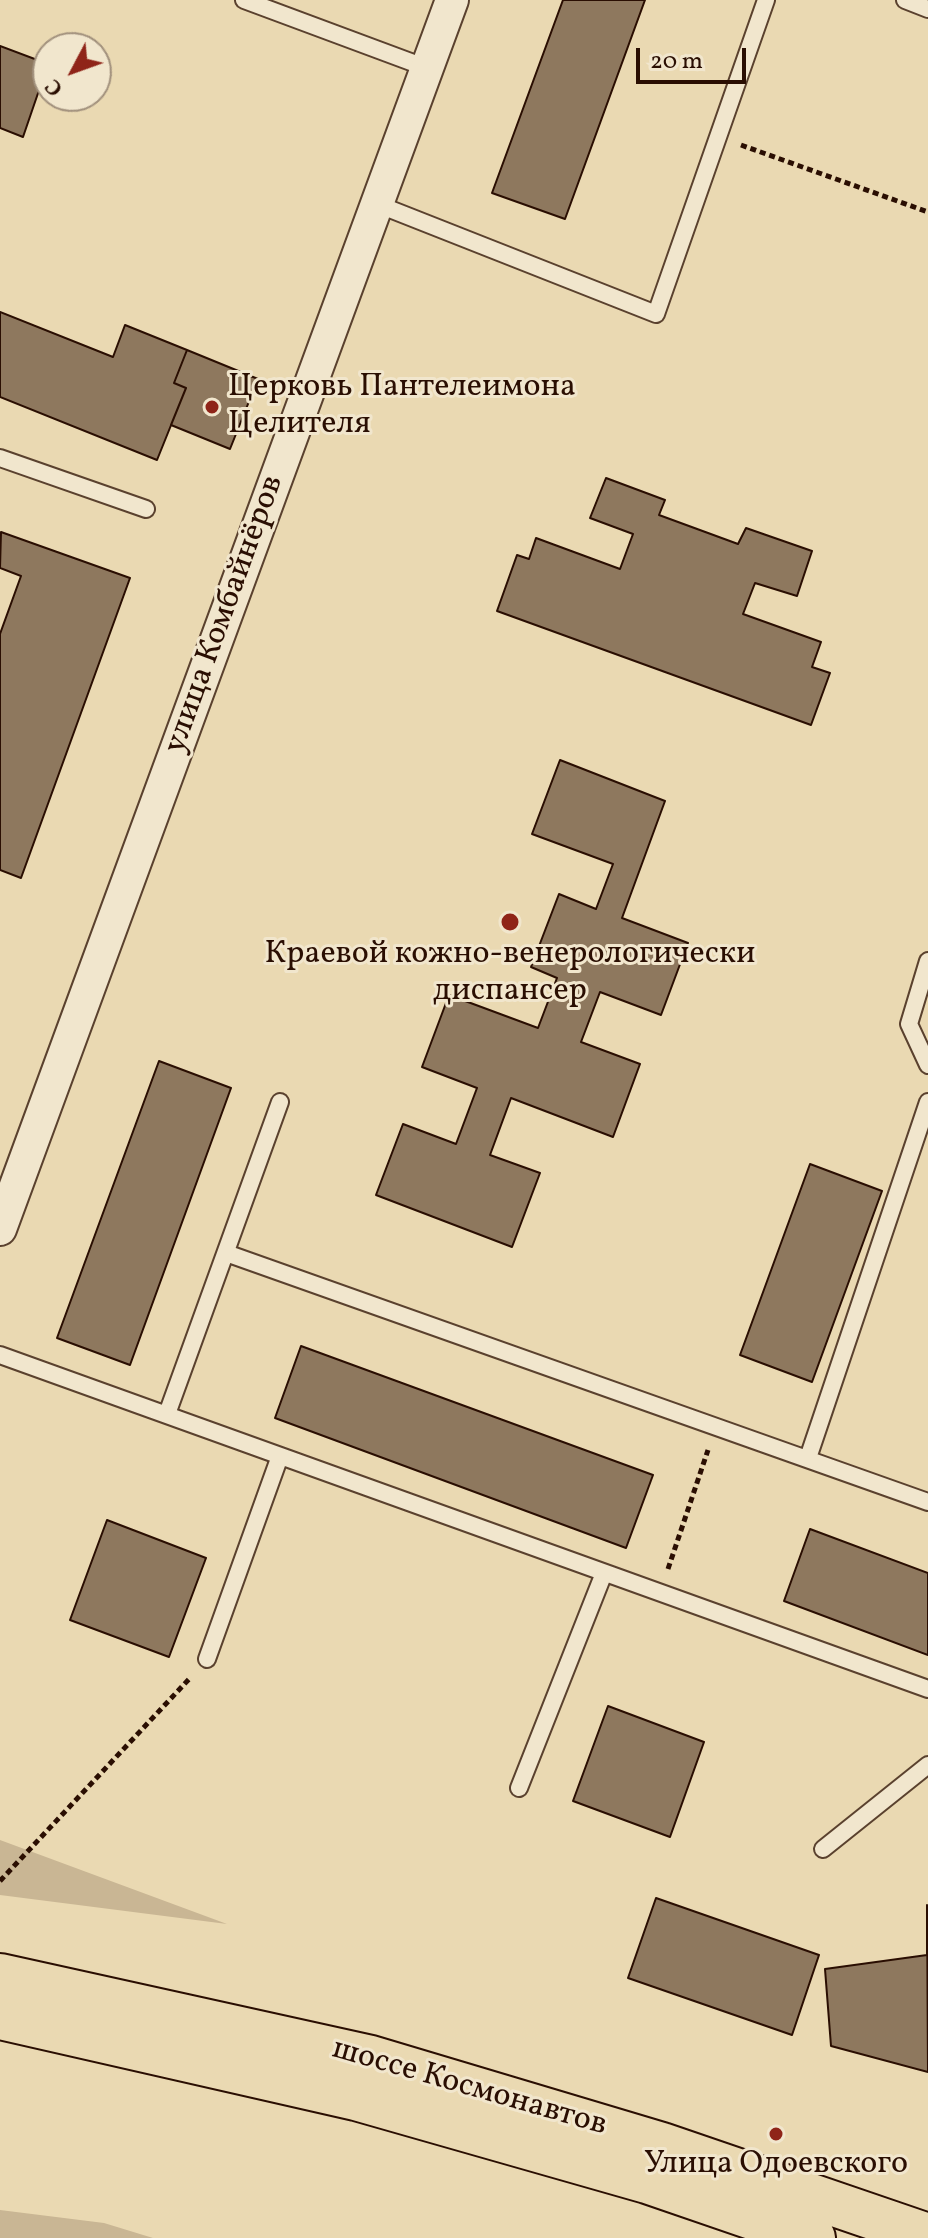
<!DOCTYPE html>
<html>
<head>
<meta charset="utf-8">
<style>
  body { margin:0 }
  #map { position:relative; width:928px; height:2238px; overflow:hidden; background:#ead9b2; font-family:Vollkorn,serif }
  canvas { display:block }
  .north { position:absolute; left:32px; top:32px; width:80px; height:80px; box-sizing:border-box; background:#f1e6cd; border:2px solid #a1907c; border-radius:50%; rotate:229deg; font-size:22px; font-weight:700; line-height:32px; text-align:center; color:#2a0e02 }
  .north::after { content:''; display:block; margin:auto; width:28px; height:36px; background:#8f2418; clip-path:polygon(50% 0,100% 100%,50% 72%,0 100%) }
  .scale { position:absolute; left:636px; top:48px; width:110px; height:36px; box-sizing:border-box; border:4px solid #2a0e02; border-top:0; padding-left:10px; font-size:24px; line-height:28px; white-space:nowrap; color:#2a0e02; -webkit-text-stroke:6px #f1e6cd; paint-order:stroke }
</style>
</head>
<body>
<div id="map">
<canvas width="928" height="2238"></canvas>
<div class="north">С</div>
<div class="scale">20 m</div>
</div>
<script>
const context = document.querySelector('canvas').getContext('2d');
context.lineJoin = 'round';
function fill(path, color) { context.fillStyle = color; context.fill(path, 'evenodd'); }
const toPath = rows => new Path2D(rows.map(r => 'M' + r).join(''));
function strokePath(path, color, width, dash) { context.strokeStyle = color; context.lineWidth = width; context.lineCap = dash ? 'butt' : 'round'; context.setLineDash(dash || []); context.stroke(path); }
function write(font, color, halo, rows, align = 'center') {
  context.font = font + ' Vollkorn,serif'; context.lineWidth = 6; context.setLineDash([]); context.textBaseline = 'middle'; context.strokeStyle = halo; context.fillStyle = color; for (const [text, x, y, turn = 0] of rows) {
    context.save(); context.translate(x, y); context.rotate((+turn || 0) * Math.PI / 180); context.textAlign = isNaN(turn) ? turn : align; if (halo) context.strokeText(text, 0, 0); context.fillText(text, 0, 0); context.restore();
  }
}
const green = toPath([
  [0,1840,227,1924,0,1895],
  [0,2210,104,2223,153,2238,0,2238]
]);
const building = toPath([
  [563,0,645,0,565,219,492,193,563,0],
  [0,46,48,64,23,137,0,128,0,46],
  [0,312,113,357,125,325,187,350,174,383,186,388,157,460,0,397,0,312],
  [187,350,258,379,230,449,171,425,186,388,174,383,187,350],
  [606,478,665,500,659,515,738,544,746,528,812,551,797,596,755,583,743,614,821,642,812,667,830,673,811,725,497,611,517,555,529,559,536,538,620,569,633,534,590,518,606,478],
  [1,532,130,578,21,878,0,870,0,634,21,576,0,568,1,532],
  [560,760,665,801,622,918,688,943,661,1015,600,992,581,1042,640,1064,613,1137,511,1098,490,1155,540,1173,512,1247,376,1195,403,1124,456,1144,477,1088,422,1067,449,995,538,1028,557,978,531,967,559,894,596,909,613,864,532,834,560,760],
  [159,1061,231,1088,130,1365,57,1338,159,1061],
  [810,1164,882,1191,812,1382,740,1355,810,1164],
  [301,1346,653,1475,626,1548,275,1418,301,1346],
  [107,1520,206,1558,169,1657,70,1620,107,1520],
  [810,1529,928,1573,928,1655,784,1601,810,1529],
  [608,1706,704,1742,670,1837,573,1801,608,1706],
  [656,1898,819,1955,792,2035,628,1978,656,1898],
  [927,1905,928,2072,831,2046,825,1969,927,1955,927,1905]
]);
const path = toPath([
  [741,145,928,212],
  [668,1569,708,1450],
  [0,1881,191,1677]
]);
const lane = toPath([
  [244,0,427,68],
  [905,0,928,9],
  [377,204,656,314,766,0],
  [0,458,146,509],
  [928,961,909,1024,928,1065],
  [226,1253,928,1502],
  [0,1355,928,1689],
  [167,1414,280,1102],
  [808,1458,928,1102],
  [207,1659,280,1456],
  [519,1788,604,1573],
  [823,1849,928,1765]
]);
const street = toPath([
  [0,1229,452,0]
]);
const primary = toPath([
  [0,1976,371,2058,662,2145,928,2236],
  [0,2017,356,2098,647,2181,813,2238]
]);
const markers = [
  [212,407,8,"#8f2418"],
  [510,922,10,"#8f2418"],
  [776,2134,8,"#8f2418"]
];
const poiNames = [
  ["Церковь Пантелеимона",228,389,"left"],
  ["Целителя",228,426,"left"],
  ["Краевой кожно-венерологически",510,956],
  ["диспансер",510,993],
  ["Улица Одоевского",776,2166]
];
const streetNames = [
  ["улица Комбайнёров",226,615,-70],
  ["шоссе Космонавтов",469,2089,16]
];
fill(green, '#c9b694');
fill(building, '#8e785e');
strokePath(building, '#2a0e02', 2);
strokePath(lane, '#5a412e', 20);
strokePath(street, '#5a412e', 36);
strokePath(primary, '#2a0e02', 48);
strokePath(path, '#2a0e02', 5, [6, 4]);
strokePath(lane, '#f1e6cd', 16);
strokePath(street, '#f1e6cd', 32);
strokePath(primary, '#ead9b2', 44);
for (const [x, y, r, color] of markers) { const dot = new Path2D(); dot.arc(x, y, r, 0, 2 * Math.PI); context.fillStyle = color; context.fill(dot); strokePath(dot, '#f1e6cd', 3); }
write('32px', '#2a0e02', '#f1e6cd', poiNames);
write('32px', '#2a0e02', '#f1e6cd', streetNames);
</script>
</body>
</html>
